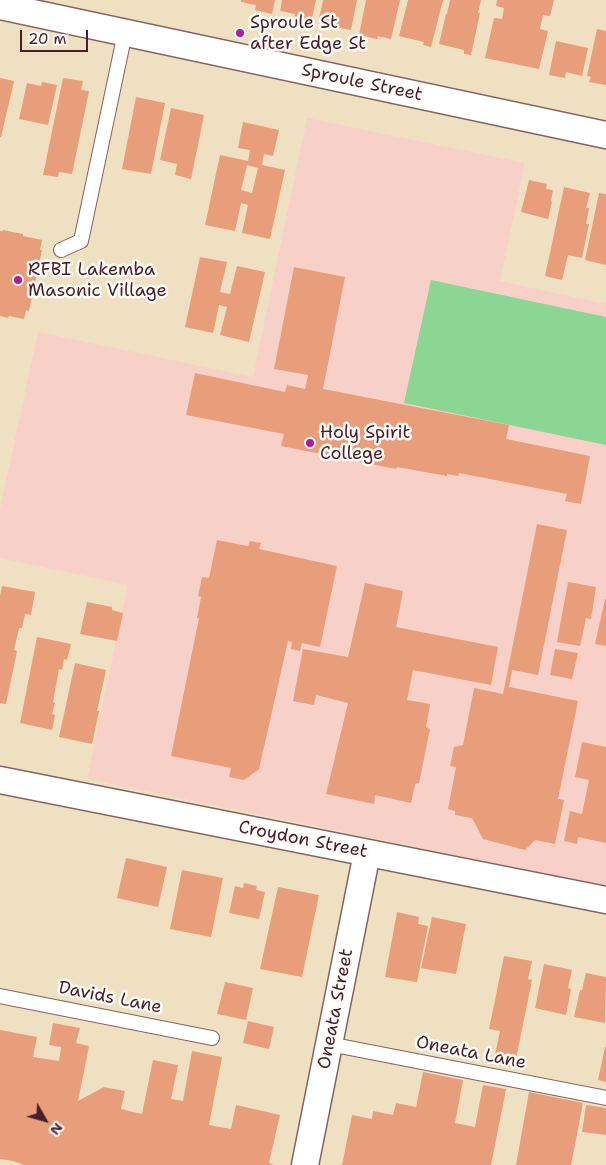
<!DOCTYPE html>
<html>
<head>
<meta charset="utf-8">
<style>
  body { margin:0 }
  #map { position:relative; width:606px; height:1165px; overflow:hidden; background:#efe0c2; font-family:"Shantell Sans",sans-serif }
  canvas { display:block }
  .north { position:absolute; left:20px; top:1095px; width:50px; height:50px; -webkit-text-stroke:4px #fdfcf7; paint-order:stroke; rotate:128deg; font-size:14px; font-weight:700; line-height:20px; text-align:center; color:#4a1f2b }
  .north::after { content:''; display:block; margin:auto; width:18px; height:22px; background:#4a1f2b; clip-path:polygon(50% 0,100% 100%,50% 72%,0 100%) }
  .scale { position:absolute; left:20px; top:30px; width:68px; height:22px; box-sizing:border-box; border:2px solid #4a1f2b; border-top:0; padding-left:6px; font-size:15px; line-height:18px; white-space:nowrap; color:#4a1f2b; -webkit-text-stroke:4px #fdfcf7; paint-order:stroke }
</style>
</head>
<body>
<div id="map">
<canvas width="606" height="1165"></canvas>
<div class="north">N</div>
<div class="scale">20 m</div>
</div>
<script>
const context = document.querySelector('canvas').getContext('2d');
context.lineJoin = 'round';
function fill(path, color) { context.fillStyle = color; context.fill(path, 'evenodd'); }
const toPath = rows => new Path2D(rows.map(r => 'M' + r).join(''));
function strokePath(path, color, width, dash) { context.strokeStyle = color; context.lineWidth = width; context.lineCap = dash ? 'butt' : 'round'; context.setLineDash(dash || []); context.stroke(path); }
function write(font, color, halo, rows, align = 'center') {
  context.font = font + ' "Shantell Sans",sans-serif'; context.lineWidth = 5; context.setLineDash([]); context.textBaseline = 'middle'; context.strokeStyle = halo; context.fillStyle = color; for (const [text, x, y, turn = 0] of rows) {
    context.save(); context.translate(x, y); context.rotate((+turn || 0) * Math.PI / 180); context.textAlign = isNaN(turn) ? turn : align; if (halo) context.strokeText(text, 0, 0); context.fillText(text, 0, 0); context.restore();
  }
}
const built = toPath([
  [307,118,525,163,500,281,606,304,606,886,87,779,128,585,0,558,0,509,38,332,253,377]
]);
const green = toPath([
  [431,280,606,317,606,445,404,403]
]);
const building = toPath([
  [241,0,275,0,272,14,255,10,256,5,241,2],
  [282,0,316,0,311,22,294,18,295,14,280,11],
  [323,0,357,0,351,30,335,27,336,23,319,19],
  [366,0,400,0,391,39,378,36,377,39,359,35],
  [408,0,443,0,431,47,423,45,424,42,399,36],
  [450,0,481,0,478,13,480,13,471,55,464,54,464,50,439,44,446,14,447,14],
  [497,0,554,0,550,16,543,15,540,29,548,31,539,69,485,58,494,18,502,19,504,8,496,6],
  [597,29,606,31,606,85,589,82,591,77,587,76],
  [556,41,588,48,582,76,566,72,565,78,549,75],
  [0,78,14,81,1,137,0,137],
  [63,78,83,81,81,90,89,91,72,174,59,172,58,177,43,175],
  [42,82,57,85,48,125,19,119,27,83,41,86],
  [136,97,165,103,151,174,122,169],
  [171,108,204,115,191,179,175,175,177,164,160,160],
  [243,122,279,130,273,156,264,154,262,165,285,170,270,239,242,233,248,205,241,203,235,231,205,225,220,155,248,161,250,150,238,148],
  [247,165,258,168,252,193,241,190],
  [529,180,547,184,546,189,553,190,551,201,552,202,548,219,521,212],
  [564,187,590,193,586,208,589,208,586,224,589,224,582,258,568,255,562,280,545,276],
  [599,193,606,194,606,265,585,260],
  [3,230,23,234,23,236,42,240,40,250,42,250,29,311,26,310,24,319,9,316,8,318,0,316,0,231,3,231],
  [200,257,227,262,220,292,230,294,237,266,265,272,249,342,220,335,227,307,219,305,213,333,185,327],
  [294,267,345,277,323,389,509,425,506,439,590,456,581,504,565,501,567,494,459,473,458,476,447,474,447,476,397,467,396,469,281,446,284,434,186,415,195,373,285,392,287,385,305,389,308,375,274,369],
  [537,524,567,530,538,675,512,670,509,687,578,701,558,799,564,800,555,844,535,840,525,850,483,839,472,818,455,815,455,811,448,809,456,767,450,766,454,747,463,745,474,688,503,694],
  [217,540,248,546,250,541,261,543,259,549,337,566,320,647,302,643,300,651,291,649,292,642,288,641,259,769,244,780,229,777,231,768,171,756,199,618,197,618,201,597,198,596,202,577,209,578],
  [568,582,596,587,591,619,586,618,580,646,557,642],
  [365,583,403,591,396,627,498,647,491,685,413,670,407,700,430,704,426,727,430,729,419,783,415,784,411,803,375,795,374,804,326,794,348,703,316,695,314,705,293,701,303,649,348,657],
  [2,586,35,592,31,615,25,614,22,628,19,628,14,650,17,651,6,704,0,703,0,596],
  [605,599,606,599,606,646,595,644],
  [87,602,112,607,112,610,123,613,117,641,80,634],
  [37,637,71,644,67,660,64,659,62,670,59,669,53,702,55,703,52,714,55,715,52,730,20,723],
  [555,649,578,653,572,679,550,675],
  [75,663,106,670,97,711,99,711,92,744,59,737],
  [582,742,606,747,606,843,578,837,577,844,564,841,570,811,582,814,589,780,575,777],
  [126,858,167,867,158,907,117,898],
  [182,870,223,878,211,937,170,929],
  [244,883,257,886,256,890,265,892,259,919,229,913,235,886,243,888],
  [278,887,319,895,302,977,260,969],
  [397,912,419,917,418,924,428,926,417,982,385,977],
  [432,917,466,924,456,974,421,968],
  [504,956,532,961,528,979,532,980,514,1068,493,1064,500,1031,489,1029],
  [544,964,572,970,568,988,571,989,566,1015,535,1008],
  [586,973,606,977,605,1023,574,1017,580,990,582,990],
  [225,982,253,988,246,1020,217,1014],
  [248,1021,274,1027,269,1049,243,1043],
  [53,1023,80,1028,76,1043,89,1046,78,1101,104,1087,125,1091,121,1109,142,1114,153,1060,178,1065,171,1099,183,1101,192,1051,222,1057,209,1125,231,1129,236,1105,280,1115,269,1163,274,1165,24,1165,13,1161,0,1159,0,1030,37,1037,33,1057,59,1061,61,1047,49,1045],
  [605,1047,606,1047,606,1082,598,1080],
  [423,1072,463,1080,455,1123,475,1127,483,1085,506,1089,491,1165,342,1165,352,1115,372,1119,373,1111,393,1115,396,1103,416,1107],
  [529,1092,583,1103,571,1165,516,1165],
  [586,1105,606,1108,606,1135,582,1132]
]);
const lane = toPath([
  [61,250,81,241,125,33],
  [0,996,212,1038],
  [329,1044,606,1098]
]);
const street = toPath([
  [0,6,606,135],
  [0,780,606,900],
  [305,1165,367,853]
]);
const markers = [
  [240,33,5,"#b5179e"],
  [18,280,5,"#b5179e"],
  [310,443,5,"#b5179e"]
];
const poiNames = [
  ["Sproule St",250,23],
  ["after Edge St",250,44],
  ["RFBI Lakemba",28,270],
  ["Masonic Village",28,291],
  ["Holy Spirit",320,433],
  ["College",320,454]
];
const streetNames = [
  ["Sproule Street",362,83,12],
  ["Croydon Street",303,840,11],
  ["Davids Lane",110,998,11],
  ["Oneata Street",336,1009,-79],
  ["Oneata Lane",471,1053,11]
];
fill(built, '#f7d1c7');
fill(green, '#8bd692');
fill(building, '#e99e7b');
strokePath(lane, '#846360', 16);
strokePath(street, '#846360', 29);
strokePath(lane, '#fff', 14);
strokePath(street, '#fff', 26);
for (const [x, y, r, color] of markers) { const dot = new Path2D(); dot.arc(x, y, r, 0, 2 * Math.PI); context.fillStyle = color; context.fill(dot); strokePath(dot, '#fdfcf7', 2); }
write('18px', '#4a1f2b', '#fdfcf7', poiNames, 'left');
write('18px', '#4a1f2b', '#fdfcf7', streetNames);
</script>
</body>
</html>
